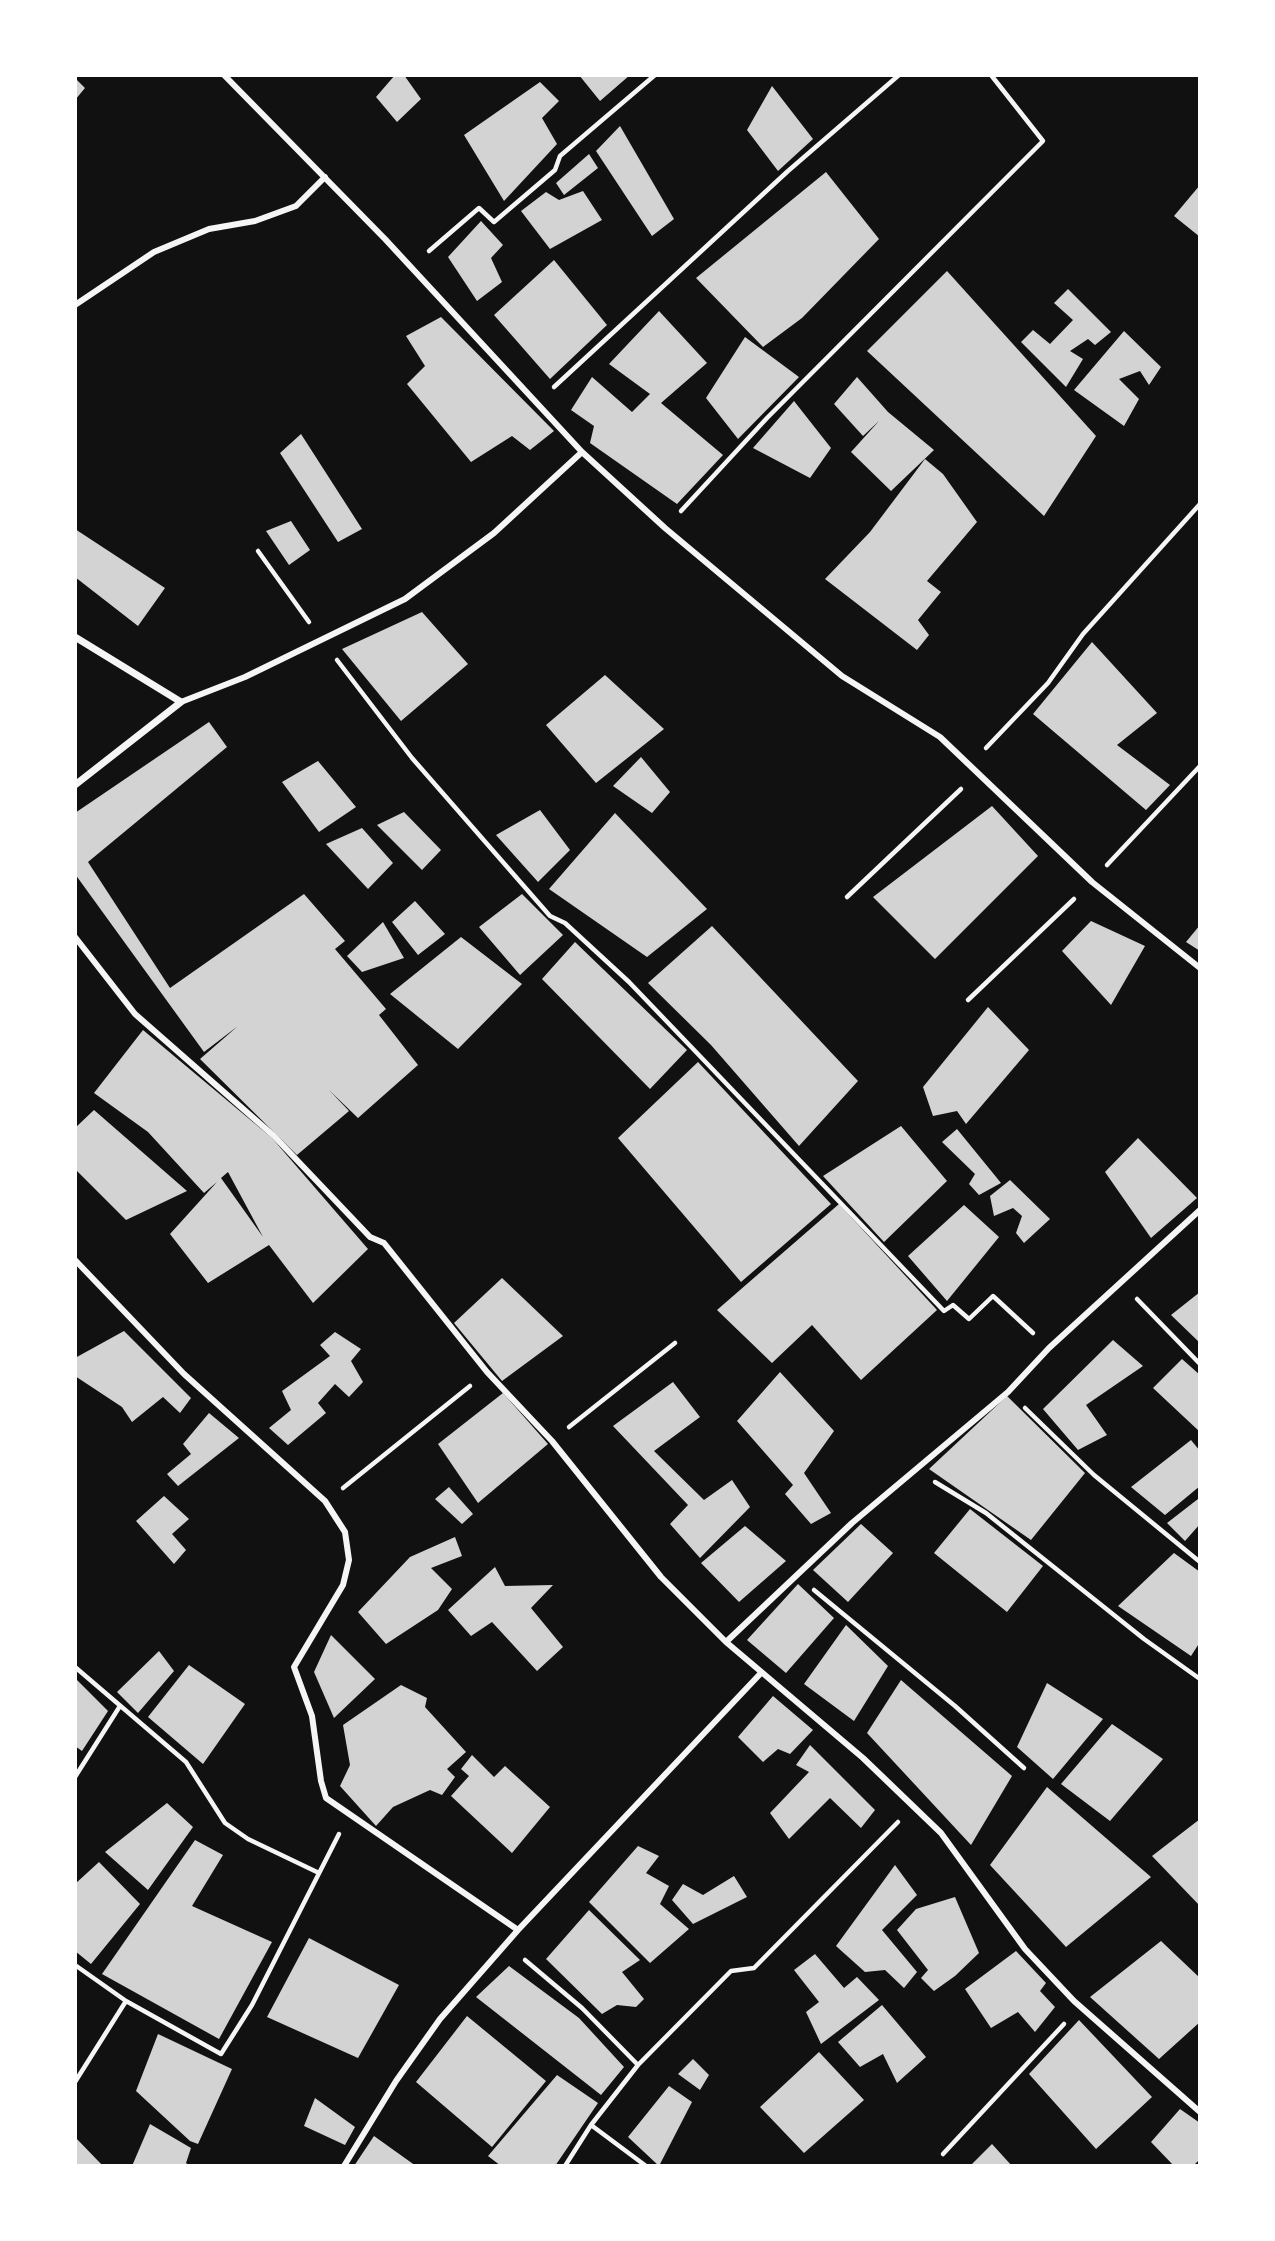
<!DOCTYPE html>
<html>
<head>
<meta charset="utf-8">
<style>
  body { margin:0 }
  #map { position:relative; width:1275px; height:2241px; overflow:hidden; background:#111; font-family:"IBM Plex Sans",sans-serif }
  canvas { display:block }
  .frame { position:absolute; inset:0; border:77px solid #fff; pointer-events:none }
</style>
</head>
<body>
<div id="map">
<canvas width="1275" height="2241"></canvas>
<div class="frame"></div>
</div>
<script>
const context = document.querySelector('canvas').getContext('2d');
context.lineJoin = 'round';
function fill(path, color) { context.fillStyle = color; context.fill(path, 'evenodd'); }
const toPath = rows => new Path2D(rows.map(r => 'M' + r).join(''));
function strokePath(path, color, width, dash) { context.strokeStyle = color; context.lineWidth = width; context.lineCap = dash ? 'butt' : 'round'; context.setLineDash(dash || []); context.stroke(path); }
const building = toPath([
  [395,75,404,75,421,99,397,122,376,97],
  [579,75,630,75,600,101],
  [75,78,85,88,75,100],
  [540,82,559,101,542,118,557,144,504,201,464,135],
  [772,86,813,139,778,171,747,130],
  [620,126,674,219,652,236,596,151],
  [589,154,598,168,564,195,556,183],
  [826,172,879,239,802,318,763,347,696,278],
  [1200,185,1200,237,1174,216],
  [583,191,602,220,550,249,521,211,546,192,559,200],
  [481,221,503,245,491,258,502,282,477,301,448,257],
  [554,260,607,325,550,379,494,315],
  [947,271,1096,436,1044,516,867,351],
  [1068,289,1111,332,1095,345,1088,339,1070,351,1083,359,1066,387,1021,342,1033,330,1050,344,1073,320,1054,303],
  [659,311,707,363,661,403,723,455,677,504,590,443,594,426,571,410,592,377,632,412,650,394,609,364],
  [441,317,554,431,530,450,512,436,471,462,407,384,425,366,406,336],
  [1124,331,1161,367,1149,385,1140,371,1119,379,1139,399,1124,426,1074,390],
  [745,337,799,377,738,439,706,398],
  [857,377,888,412,934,450,891,491,851,452,879,421,863,436,834,404],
  [794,401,831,448,810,478,753,448],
  [301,434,362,529,338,542,280,453],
  [925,459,943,474,977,522,927,581,941,592,918,620,929,635,917,650,825,579,870,532],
  [291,521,310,550,289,565,266,531],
  [75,529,165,588,138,626,75,577],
  [422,612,468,664,401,721,342,649],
  [1092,642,1157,713,1117,745,1170,785,1146,810,1033,714],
  [605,675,664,729,596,783,546,725],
  [209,722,227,747,88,862,170,988,304,894,345,941,335,949,386,1009,379,1015,418,1065,358,1118,329,1090,349,1111,297,1155,200,1059,238,1026,204,1052,75,874,75,813],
  [641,757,670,792,652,813,613,786],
  [318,761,356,807,319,832,282,782],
  [992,806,1038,856,935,959,873,897],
  [540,810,570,850,538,882,496,835],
  [404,812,441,850,422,870,377,825],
  [615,813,707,909,647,957,549,889],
  [362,828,393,863,368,889,326,844],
  [522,894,563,935,520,975,479,927],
  [415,901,445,934,418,955,392,922],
  [1091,921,1145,946,1111,1005,1062,951],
  [383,922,404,958,362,972,347,956],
  [1200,925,1200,951,1186,942],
  [712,926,858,1081,799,1146,711,1045,648,983],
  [461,937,522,984,458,1049,390,994],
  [575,942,687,1050,650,1089,542,979],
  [988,1007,1029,1050,966,1124,957,1111,933,1116,923,1087],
  [143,1030,272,1138,368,1249,313,1303,269,1245,208,1283,170,1234,217,1182,204,1193,148,1132,94,1093],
  [228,1172,263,1237,221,1178],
  [698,1062,831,1204,741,1282,618,1138],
  [94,1110,187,1191,126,1220,75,1169,75,1128],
  [901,1126,947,1181,884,1242,823,1176],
  [957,1129,1001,1183,979,1195,969,1184,975,1174,942,1142],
  [1138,1138,1197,1198,1151,1238,1105,1172],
  [1010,1180,1050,1219,1024,1243,1016,1233,1022,1216,1013,1208,994,1216,990,1196],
  [839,1204,937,1310,861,1380,812,1325,772,1363,717,1310],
  [964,1205,999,1237,947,1301,908,1256],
  [502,1278,563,1336,502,1381,454,1323],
  [1200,1292,1200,1343,1171,1315],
  [124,1331,191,1398,180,1413,163,1397,132,1422,122,1407,75,1376,75,1358],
  [335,1332,361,1349,351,1361,363,1382,349,1397,335,1384,318,1403,326,1413,288,1445,269,1428,291,1410,282,1391,330,1356,320,1345],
  [1113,1340,1143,1366,1086,1405,1107,1435,1078,1450,1043,1409],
  [1182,1359,1200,1375,1200,1432,1153,1388],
  [780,1372,834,1431,804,1473,831,1513,811,1524,785,1494,793,1485,737,1421],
  [673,1382,700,1417,654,1451,704,1500,732,1480,750,1507,700,1558,670,1524,688,1505,613,1426],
  [503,1393,548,1444,478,1503,438,1444],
  [1007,1396,1085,1473,1031,1540,929,1469],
  [209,1413,239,1438,178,1486,167,1474,191,1454,183,1444],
  [1191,1440,1200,1451,1200,1486,1165,1515,1131,1487],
  [449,1487,473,1514,462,1524,435,1499],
  [164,1496,189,1519,172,1534,186,1550,174,1564,136,1521],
  [1198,1499,1200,1524,1185,1541,1167,1523],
  [970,1509,1043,1566,1007,1612,934,1553],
  [861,1524,893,1553,848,1602,813,1570],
  [745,1526,786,1561,739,1602,701,1563],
  [455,1537,462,1556,431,1568,452,1589,438,1610,386,1644,358,1612,410,1557],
  [1174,1553,1200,1572,1200,1642,1191,1656,1118,1606],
  [495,1567,505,1586,553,1585,531,1608,563,1647,537,1671,492,1622,471,1636,448,1610],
  [798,1584,834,1618,786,1673,747,1640],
  [846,1625,888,1666,854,1721,804,1684],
  [331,1635,375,1679,334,1718,314,1672],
  [159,1651,174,1671,138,1713,117,1692],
  [189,1665,245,1704,203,1764,148,1717],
  [75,1678,108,1711,82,1751,75,1746],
  [901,1680,1012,1776,971,1845,867,1733],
  [1047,1683,1103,1719,1053,1779,1017,1747],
  [401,1685,427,1698,425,1707,466,1752,447,1769,455,1777,442,1795,430,1790,393,1807,376,1826,340,1786,350,1765,343,1725],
  [773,1696,813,1730,790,1754,778,1749,763,1762,738,1737],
  [1112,1724,1163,1759,1110,1821,1061,1784],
  [810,1745,875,1810,861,1828,830,1798,789,1839,770,1813,809,1772,796,1765],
  [472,1755,494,1777,505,1766,550,1807,512,1853,451,1796,469,1776,461,1769],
  [1047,1787,1151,1877,1066,1947,990,1865],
  [167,1803,193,1827,148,1890,105,1852],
  [1200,1819,1200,1906,1152,1856],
  [195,1840,223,1855,192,1906,272,1942,219,2039,102,1974],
  [638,1846,659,1856,646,1873,669,1886,660,1904,689,1929,650,1963,589,1902],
  [99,1862,140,1904,91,1964,75,1951,75,1884],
  [895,1865,917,1895,882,1930,917,1972,904,1988,885,1970,865,1972,836,1946],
  [734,1876,747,1897,693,1924,672,1900,683,1884,703,1895],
  [955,1897,979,1953,955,1976,934,1991,921,1978,928,1970,897,1930,916,1909],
  [589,1910,640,1960,622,1972,644,1999,636,2007,617,2005,602,2014,546,1959],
  [309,1938,399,1985,358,2058,267,2017],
  [1161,1941,1200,1978,1200,2022,1159,2059,1090,1997],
  [1016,1951,1046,1983,1040,1991,1055,2007,1035,2032,1018,2012,991,2028,965,1989],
  [815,1954,844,1988,857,1977,879,2000,821,2044,806,2012,819,2002,794,1970],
  [509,1966,579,2018,624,2067,601,2095,476,1997],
  [882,2005,926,2057,897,2083,883,2054,860,2067,838,2042],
  [467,2016,546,2081,492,2147,416,2082],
  [1079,2020,1152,2097,1096,2149,1029,2074],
  [158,2034,232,2069,198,2144,190,2141,136,2091],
  [819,2052,864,2100,804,2153,760,2107],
  [693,2059,709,2075,700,2090,678,2074],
  [557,2075,598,2103,555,2166,501,2166,488,2156],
  [669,2086,692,2102,659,2166,628,2137],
  [315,2098,355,2127,345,2145,304,2126],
  [1180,2109,1200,2123,1200,2159,1193,2166,1174,2166,1151,2142],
  [150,2124,191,2148,186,2163,190,2166,132,2166],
  [374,2136,416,2166,354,2166],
  [75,2137,103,2166,75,2166],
  [992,2144,1012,2166,970,2166]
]);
const path = toPath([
  [429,251,479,208,494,222,555,170,560,156,655,75],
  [554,387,788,171,899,75],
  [681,511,767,418,1043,141,991,75],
  [258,551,309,622],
  [337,660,412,758,550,916,565,923,629,982,944,1311,953,1305,969,1319,993,1296,1033,1333],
  [986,748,1048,683,1083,634,1200,504],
  [1107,865,1200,766],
  [847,897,961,789],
  [968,1000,1074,899],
  [1137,1299,1200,1364],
  [1025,1408,1094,1475,1200,1562],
  [569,1427,675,1343],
  [935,1482,986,1513,1144,1639,1200,1679],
  [343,1488,470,1386],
  [814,1590,955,1706,1024,1768],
  [75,1667,186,1762,225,1823,248,1839,319,1873],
  [75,1777,120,1706],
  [525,1960,582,2008,638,2065],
  [75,1965,126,2001,221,2054,252,2005,339,1834],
  [75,2082,126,2001],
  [591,2125,646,2166],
  [943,2154,1064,2024],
  [565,2166,591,2125,638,2065,731,1971,754,1968,898,1822]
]);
const pedestrian = toPath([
  [75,305,154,252,209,229,255,221,296,206,325,177],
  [582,452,665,528,842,676,940,737,1092,882,1200,968],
  [181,702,245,677,405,599,494,533,582,452,385,239,224,75],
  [75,937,135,1014,274,1136,370,1237,384,1243,487,1372,552,1441,661,1577,726,1642,863,1758,941,1833,1025,1949,1074,2001,1200,2112],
  [75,1260,184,1374,325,1501,345,1532,349,1560,343,1585,294,1667,312,1716,321,1781,326,1798,518,1930],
  [726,1642,852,1523,1008,1392,1049,1348,1200,1210],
  [344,2166,396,2081,440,2019,518,1930,761,1673]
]);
const minor = toPath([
  [75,637,181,702,75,785]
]);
fill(building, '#d3d3d3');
strokePath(path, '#f5f5f5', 4.5);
strokePath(pedestrian, '#f5f5f5', 6);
strokePath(minor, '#f5f5f5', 7);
</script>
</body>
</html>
